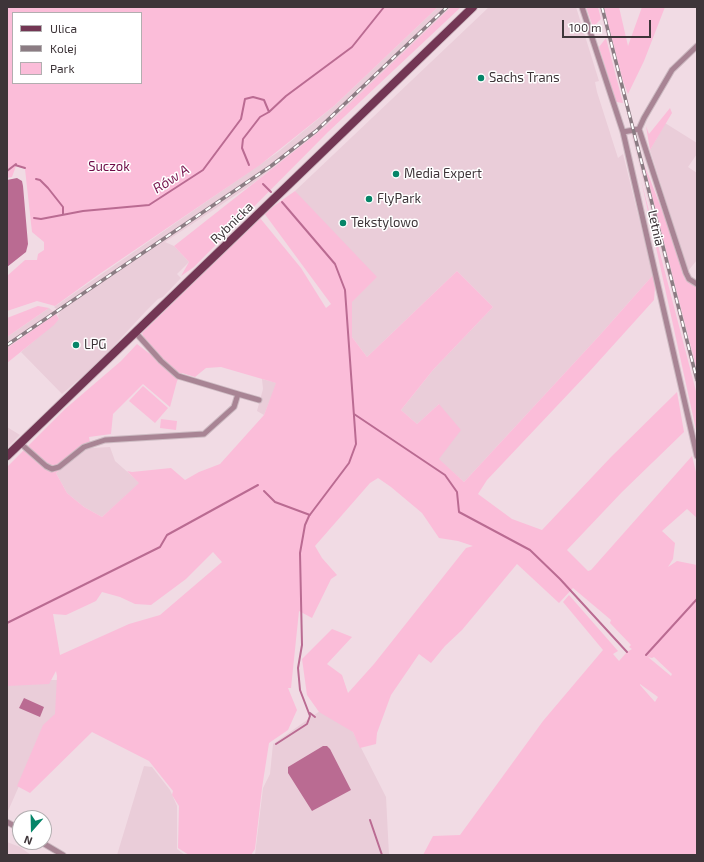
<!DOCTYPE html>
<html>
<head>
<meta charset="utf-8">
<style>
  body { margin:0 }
  #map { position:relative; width:704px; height:862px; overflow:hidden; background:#f1dbe4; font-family:"Exo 2",sans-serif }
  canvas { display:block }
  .frame { position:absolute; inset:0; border:8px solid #3e3539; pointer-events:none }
  .legend { position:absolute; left:12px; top:12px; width:130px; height:72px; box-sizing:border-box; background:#fff; border:1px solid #b2aeb0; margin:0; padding:5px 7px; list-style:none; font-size:12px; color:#3e3539 }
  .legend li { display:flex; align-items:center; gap:8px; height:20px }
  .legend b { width:20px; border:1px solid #b2aeb0 }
  .north { position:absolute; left:12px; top:810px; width:40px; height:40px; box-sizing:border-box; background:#fff; border:1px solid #b2aeb0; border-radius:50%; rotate:200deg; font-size:11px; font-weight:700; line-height:16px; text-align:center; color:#3e3539 }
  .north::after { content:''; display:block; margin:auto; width:14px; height:18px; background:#058568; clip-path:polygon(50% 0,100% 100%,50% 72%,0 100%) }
  .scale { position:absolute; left:562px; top:20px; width:89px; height:18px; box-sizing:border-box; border:2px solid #3e3539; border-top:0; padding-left:5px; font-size:12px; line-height:14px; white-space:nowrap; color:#3e3539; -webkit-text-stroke:3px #fff; paint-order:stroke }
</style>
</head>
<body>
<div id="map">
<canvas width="704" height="862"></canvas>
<div class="frame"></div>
<ul class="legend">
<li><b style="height:5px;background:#733654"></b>Ulica</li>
<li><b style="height:5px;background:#8b7c83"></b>Kolej</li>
<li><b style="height:11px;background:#fbbdd9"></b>Park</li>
</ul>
<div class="north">N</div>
<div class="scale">100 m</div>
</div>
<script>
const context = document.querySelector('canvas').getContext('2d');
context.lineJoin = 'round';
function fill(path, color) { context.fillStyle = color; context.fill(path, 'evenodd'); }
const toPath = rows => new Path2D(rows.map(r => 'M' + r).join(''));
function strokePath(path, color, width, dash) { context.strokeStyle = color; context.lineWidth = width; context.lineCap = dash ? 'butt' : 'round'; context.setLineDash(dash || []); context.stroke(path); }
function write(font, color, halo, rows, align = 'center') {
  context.font = font + ' "Exo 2",sans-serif'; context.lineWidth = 3; context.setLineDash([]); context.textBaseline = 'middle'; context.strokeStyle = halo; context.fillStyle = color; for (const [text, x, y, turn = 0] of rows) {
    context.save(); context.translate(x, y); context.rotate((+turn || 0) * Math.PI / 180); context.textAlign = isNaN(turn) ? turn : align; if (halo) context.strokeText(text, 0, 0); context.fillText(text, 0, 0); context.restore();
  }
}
const built = toPath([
  [438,7,451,7,325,127,251,185,165,242,174,246,189,262,177,274,181,278,163,297,158,299,146,311,97,364,62,394,21,352,59,319,58,316,60,312,54,307,278,152,334,106],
  [489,7,576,7,599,81,595,82,597,92,618,158,623,154,653,275,599,336,464,482,438,459,439,404,417,424,401,410,433,370,493,307,457,271,367,357,352,337,352,302,295,191],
  [599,7,604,7,634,127,631,128],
  [665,123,697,143,697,154,688,167,697,173,697,260,688,271,650,150],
  [631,133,635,133,654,199,697,370,697,390],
  [49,308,56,314,7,348,7,337],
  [262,379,277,383,264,415,257,411,263,389],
  [7,427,20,435,7,448],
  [110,447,115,461,140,483,102,517,84,507,67,493,56,473,84,450,91,448],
  [7,680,61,680,60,714,38,743,8,811],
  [327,706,353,732,386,797,389,855,255,855,263,788,270,774,273,744],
  [144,766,152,767,170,790,177,806,177,849,185,855,117,855],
  [7,842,20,847,31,855,7,855]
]);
const green = toPath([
  [7,7,438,7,334,106,260,165,98,275,55,306,37,301,7,311,7,276,25,260,37,260,38,254,44,250,44,242,32,232,25,169,16,166,12,177,7,178],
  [13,13,141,13,141,83,13,83],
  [451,7,461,7,328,132,194,267,181,276,189,262,174,246,325,127],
  [586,7,598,7,601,19,593,27],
  [604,7,619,7,628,46,642,7,665,7,644,61,628,94,623,81],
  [606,38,623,103,616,102,599,47],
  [670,108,672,113,650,150,646,126,649,134],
  [644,164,669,228,685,279,697,288,697,370],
  [641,180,697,395,697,434,659,261],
  [295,191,377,277,352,302,352,337,367,357,457,271,493,307,433,370,401,410,417,424,439,404,461,430,439,459,464,482,599,336,653,275,655,287,654,300,589,372,487,480,478,494,512,519,542,530,611,457,677,392,684,432,622,492,567,550,588,571,591,570,692,456,697,476,697,518,687,509,662,531,675,543,673,559,668,567,677,561,697,565,697,855,423,855,433,836,460,835,543,721,603,650,563,602,569,595,618,651,613,654,619,661,627,652,632,649,629,647,631,645,610,623,611,620,573,588,559,603,517,564,462,630,445,646,431,663,419,654,391,695,377,733,376,744,360,748,353,732,319,712,307,695,302,659,332,629,352,637,327,664,342,675,348,693,374,664,466,548,473,546,458,541,439,538,422,513,391,487,378,478,370,483,315,546,322,558,337,575,331,579,312,618,299,611,291,688,288,688,297,710,288,730,269,743,262,788,255,849,251,855,189,855,178,848,179,806,172,795,173,791,149,761,92,732,30,793,17,786,43,725,55,714,57,676,56,671,49,684,7,686,7,467,65,409,121,361,137,344,150,354,142,333,260,218,301,268,326,308,331,304,264,213],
  [221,367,276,383,264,415,220,464,199,472,185,480,171,468,132,472,127,471,139,483,102,517,84,507,67,493,56,473,84,450,91,448,89,437,111,434,113,414,143,384,170,407,177,381,182,373,195,377,206,368],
  [213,552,222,562,160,615,129,624,60,655,53,614,66,615,96,601,102,592,120,597,135,604,151,605,186,579],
  [648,657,652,658,654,657,672,674,671,676],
  [640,684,658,697,655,702,640,685],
  [38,306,49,308,7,337,7,318],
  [56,314,59,319,54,325,7,363,7,348],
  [143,386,168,408,155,423,129,401],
  [161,419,177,421,176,430,160,428]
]);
const water = toPath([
  [17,178,22,181,23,186,28,244,26,252,7,267,7,180],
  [24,698,44,707,40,717,19,708],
  [323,746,327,746,330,749,351,790,312,811,288,773,288,767]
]);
const stream = toPath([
  [15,165,25,168],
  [249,165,242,148,243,139,260,117,269,112,286,96,352,47,384,7],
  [7,171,16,164],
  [36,179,40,180,48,188,63,207,63,214],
  [263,184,271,192],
  [34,218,41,219,83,211,149,205,203,170,241,119,245,99,253,97,264,100,269,112],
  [354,414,445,475,457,492,459,512,530,550,560,579,627,652],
  [264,491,275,502,310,515],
  [7,623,160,547,167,535,258,485],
  [646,655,697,599],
  [310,713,315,717],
  [276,744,307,724,310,716,300,690,298,668,302,645,300,553,305,525,309,516,349,463,356,444,345,290,335,264,282,202],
  [370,820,382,855]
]);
const minor = toPath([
  [582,7,623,132,697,456],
  [697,46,672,70,644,118,639,129,686,273,689,279,697,284],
  [623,132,639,129],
  [238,394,259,400],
  [20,443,46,466,52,469,59,467,84,447,105,440,204,434,234,407,238,394,178,376,161,361,135,332],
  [7,822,20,829],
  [41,842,63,855]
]);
const primary = toPath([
  [7,456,473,7]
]);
const rail = toPath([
  [602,7,697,380],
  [7,345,271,166,316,131,447,7]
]);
const markers = [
  [481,78,4,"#058568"],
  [396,174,4,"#058568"],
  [369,199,4,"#058568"],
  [343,223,4,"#058568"],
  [76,345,4,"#058568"]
];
const poiNames = [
  ["Sachs Trans",489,78],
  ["Media Expert",404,174],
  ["FlyPark",377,199],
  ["Tekstylowo",351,223],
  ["LPG",84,345]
];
const parkNames = [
  ["Suczok",109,167]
];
const streetNames = [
  ["Rybnicka",232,223,-44],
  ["Letnia",656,228,77]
];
const waterNames = [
  ["Rów A",171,179,-33]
];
fill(built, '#eacdd9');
fill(green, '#fbbdd9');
fill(water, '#ba6b92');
strokePath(stream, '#ba6b92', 2);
strokePath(minor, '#cdbac2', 7);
strokePath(primary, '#cdbac2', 10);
strokePath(minor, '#a88494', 5);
strokePath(primary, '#733654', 8);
strokePath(rail, '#8b7c83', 3.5);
strokePath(rail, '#fff', 2, [6]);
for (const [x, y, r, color] of markers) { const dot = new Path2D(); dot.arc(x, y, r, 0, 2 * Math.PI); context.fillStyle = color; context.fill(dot); strokePath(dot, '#fff', 1.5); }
write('13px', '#3e3539', '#fff', poiNames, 'left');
write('13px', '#6e0b47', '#fff', parkNames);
write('13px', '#3e3539', '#fff', streetNames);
write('italic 14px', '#791951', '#fff', waterNames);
</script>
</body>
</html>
